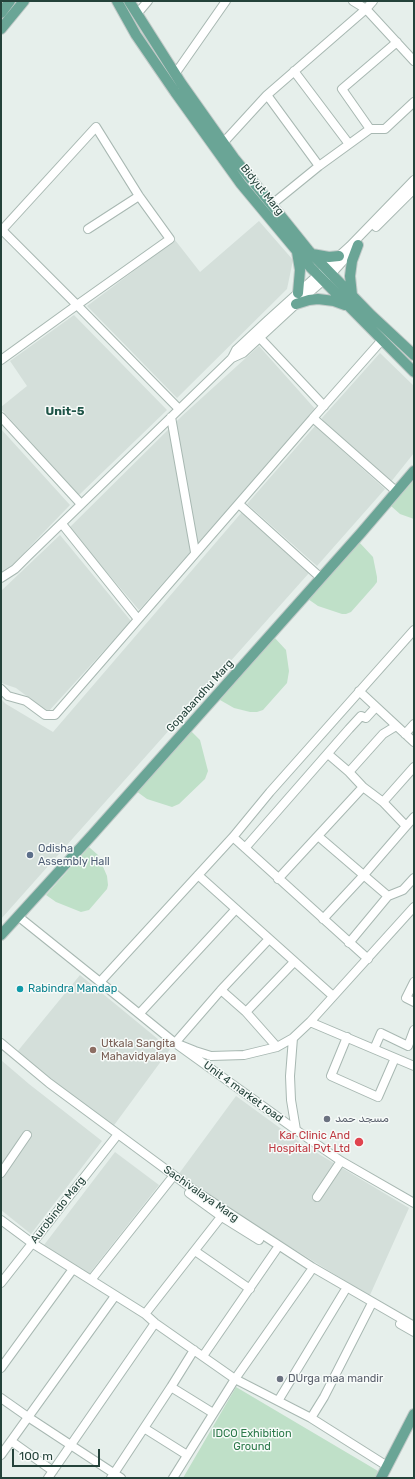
<!DOCTYPE html>
<html>
<head>
<meta charset="utf-8">
<style>
  body { margin:0 }
  #map { position:relative; width:415px; height:1479px; overflow:hidden; background:#e6efeb; font-family:Rubik,sans-serif }
  canvas { display:block }
  .frame { position:absolute; inset:0; border:2px solid #24423a; pointer-events:none }
  .scale { position:absolute; left:12px; top:1449px; width:88px; height:18px; box-sizing:border-box; border:2px solid #24423a; border-top:0; padding-left:5px; font-size:12px; line-height:14px; white-space:nowrap; color:#24423a; -webkit-text-stroke:3px #f7fbf9; paint-order:stroke }
</style>
</head>
<body>
<div id="map">
<canvas width="415" height="1479"></canvas>
<div class="frame"></div>
<div class="scale">100 m</div>
</div>
<script>
const context = document.querySelector('canvas').getContext('2d');
context.lineJoin = 'round';
function fill(path, color) { context.fillStyle = color; context.fill(path, 'evenodd'); }
const toPath = rows => new Path2D(rows.map(r => 'M' + r).join(''));
function strokePath(path, color, width, dash) { context.strokeStyle = color; context.lineWidth = width; context.lineCap = dash ? 'butt' : 'round'; context.setLineDash(dash || []); context.stroke(path); }
function write(font, color, halo, rows, align = 'center') {
  context.font = font + ' Rubik,Vazirmatn,sans-serif'; context.lineWidth = 3; context.setLineDash([]); context.textBaseline = 'middle'; context.strokeStyle = halo; context.fillStyle = color; for (const [text, x, y, turn = 0] of rows) {
    context.save(); context.translate(x, y); context.rotate((+turn || 0) * Math.PI / 180); context.textAlign = isNaN(turn) ? turn : align; if (halo) context.strokeText(text, 0, 0); context.fillText(text, 0, 0); context.restore();
  }
}
const built = toPath([
  [259,221,293,260,287,289,177,398,87,306,175,240,200,272],
  [74,315,167,410,79,495,1,409,1,407,27,386,10,361],
  [259,346,316,410,139,610,69,528,183,415],
  [380,353,414,386,414,453,390,483,323,424,322,418],
  [315,426,385,489,317,566,247,504],
  [1,429,70,505,13,564,1,572],
  [242,512,309,573,1,919,1,699,6,704,53,732],
  [60,535,131,621,48,712,16,688,4,684,1,682,1,591],
  [80,975,170,1049,112,1128,57,1087,17,1052],
  [1,1060,29,1084,102,1141,31,1234,1,1210],
  [236,1096,302,1144,409,1208,370,1295,352,1285,201,1192,178,1175],
  [115,1152,159,1185,89,1274,44,1245]
]);
const green = toPath([
  [414,480,414,519,400,514,391,506],
  [359,542,373,557,377,577,377,582,374,586,351,612,346,614,342,614,318,606,308,599],
  [274,637,286,650,289,671,287,683,263,710,257,712,250,712,234,708,220,700],
  [190,730,200,740,208,771,205,779,179,804,172,807,147,799,136,791],
  [89,847,98,855,107,876,108,885,107,889,89,910,81,912,56,902,46,895],
  [236,1387,378,1471,375,1478,183,1478]
]);
const minor = toPath([
  [353,1,366,9,414,61],
  [137,14,148,1],
  [294,71,349,144],
  [175,74,226,1],
  [267,95,319,166],
  [370,129,342,89,397,42],
  [223,143,267,95,366,9,373,1],
  [271,205,319,166,370,129,385,129,414,102],
  [376,227,414,189],
  [88,229,139,196],
  [1,231,96,127,139,196,170,239,77,305,179,409],
  [255,336,260,338,324,406],
  [382,340,313,418,397,492],
  [232,358,243,353,296,304,332,273,354,249],
  [1,360,77,305,2,230],
  [1,417,81,504],
  [171,417,195,552],
  [239,504,321,578],
  [62,524,138,619],
  [1,578,15,569,27,557,232,358,236,350,267,321,350,246,414,180],
  [1,689,8,696,26,701,45,715,55,715,313,418],
  [359,691,414,742],
  [405,734,414,724],
  [328,754,349,772,363,787,383,802,406,826],
  [349,772,383,734,396,726],
  [383,802,414,767],
  [318,836,388,896],
  [233,837,368,959],
  [245,848,349,729,361,716,366,718,376,707],
  [198,875,333,996],
  [278,879,363,787],
  [19,917,100,982,233,837,270,792,414,630],
  [323,919,363,876,414,817],
  [269,939,221,990,175,1043,195,1051,211,1056,244,1055,277,1047,293,1038,310,1022,414,907],
  [349,943,388,896,403,890,414,878],
  [100,982,175,1043,296,1130,341,1161,414,1203],
  [414,982,406,998,414,1002],
  [221,990,246,1012],
  [140,1013,236,909],
  [310,1022,414,1066],
  [347,1037,331,1076,378,1097,395,1058],
  [293,1038,290,1076,291,1100,296,1130],
  [1,1043,49,1083,191,1188,312,1267,414,1326],
  [277,1047,246,1012,294,962],
  [374,1049,381,1033,408,1046,414,1030],
  [1,1173,27,1135],
  [189,1193,222,1217,259,1240],
  [317,1197,341,1161],
  [1,1220,32,1243,145,1314,155,1323,235,1379,311,1418,387,1466],
  [195,1251,250,1289],
  [91,1280,171,1179],
  [1,1283,115,1138],
  [145,1314,224,1213],
  [400,1324,414,1332],
  [203,1356,276,1250],
  [1,1368,73,1269],
  [171,1387,213,1413],
  [1,1398,28,1417,121,1478],
  [278,1401,344,1292],
  [311,1418,324,1397,372,1303],
  [144,1428,187,1455],
  [11,1441,53,1471],
  [1,1455,115,1296],
  [48,1478,155,1323],
  [111,1478,171,1387,194,1350],
  [173,1478,235,1379,310,1272]
]);
const major = toPath([
  [117,1,136,35,175,92,241,184,311,268,414,372],
  [129,1,181,83,234,158,260,190,309,251,371,315,414,355],
  [1,13,10,1],
  [1,29,24,1],
  [297,252,300,270,298,293],
  [312,254,329,257,339,256],
  [352,295,350,276,352,261,358,245],
  [296,304,309,300,318,299,334,301,345,305],
  [1,935,93,834,361,533,414,471],
  [381,1478,414,1414]
]);
const markers = [
  [30,855,4,"#5c6f8a"],
  [20,989,4,"#0f9aa8"],
  [93,1050,4,"#8d6e63"],
  [327,1119,4,"#6b7280"],
  [359,1142,5,"#e0444e"],
  [280,1379,4,"#6b7280"]
];
const streetNames = [
  ["Bidyut Marg",262,190,51],
  ["Gopabandhu Marg",200,696,-48],
  ["Unit 4 market road",243,1092,36],
  ["Sachivalaya Marg",201,1194,35],
  ["Aurobindo Marg",58,1210,-52]
];
const serviceNames = [
  ["Odisha",38,849],
  ["Assembly Hall",38,862]
];
const cultureNames = [
  ["Rabindra Mandap",28,989]
];
const educationNames = [
  ["Utkala Sangita",101,1044],
  ["Mahavidyalaya",101,1057]
];
const worshipNames = [
  ["مسجد حمد",335,1119],
  ["DUrga maa mandir",288,1379]
];
const healthNames = [
  ["Kar Clinic And",350,1136],
  ["Hospital Pvt Ltd",350,1149]
];
const parkNames = [
  ["IDCO Exhibition",252,1434],
  ["Ground",252,1447]
];
const neighbourhoodNames = [
  ["Unit-5",65,412]
];
fill(built, '#d4dfda');
fill(green, '#bfe0c8');
strokePath(minor, '#a8b8b2', 10);
strokePath(major, '#c2cac8', 12);
strokePath(minor, '#fff', 8);
strokePath(major, '#6aa596', 10);
for (const [x, y, r, color] of markers) { const dot = new Path2D(); dot.arc(x, y, r, 0, 2 * Math.PI); context.fillStyle = color; context.fill(dot); strokePath(dot, '#f7fbf9', 1.5); }
write('11px', '#24423a', '#f7fbf9', streetNames);
write('11px', '#4e5e75', '#f7fbf9', serviceNames, 'left');
write('11px', '#0d838f', '#f7fbf9', cultureNames, 'left');
write('11px', '#785e54', '#f7fbf9', educationNames, 'left');
write('11px', '#5b616d', '#f7fbf9', worshipNames, 'left');
write('11px', '#be3a42', '#f7fbf9', healthNames, 'right');
write('11px', '#2d7a4b', '#f7fbf9', parkNames);
write('bold 12px', '#1f5548', '#f7fbf9', neighbourhoodNames);
</script>
</body>
</html>
